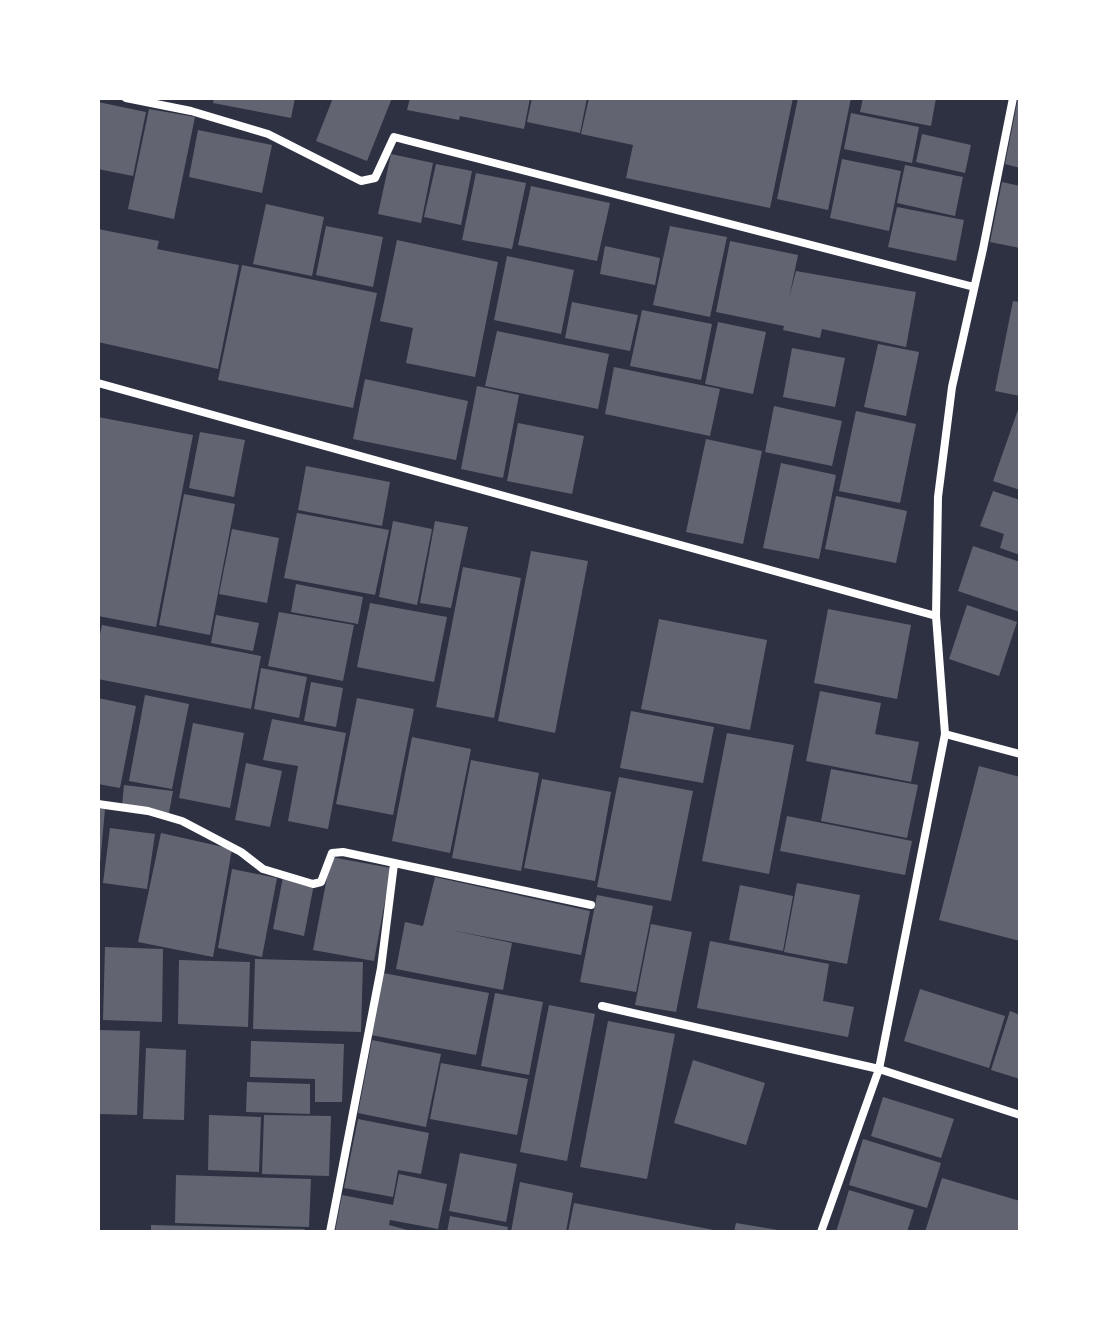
<!DOCTYPE html>
<html>
<head>
<meta charset="utf-8">
<style>
  body { margin:0 }
  #map { position:relative; width:1118px; height:1330px; overflow:hidden; background:#2d3142; font-family:Commissioner,sans-serif }
  canvas { display:block }
  .frame { position:absolute; inset:0; border:100px solid #fff; pointer-events:none }
</style>
</head>
<body>
<div id="map">
<canvas width="1118" height="1330"></canvas>
<div class="frame"></div>
</div>
<script>
const context = document.querySelector('canvas').getContext('2d');
context.lineJoin = 'round';
function fill(path, color) { context.fillStyle = color; context.fill(path, 'evenodd'); }
const toPath = rows => new Path2D(rows.map(r => 'M' + r).join(''));
function strokePath(path, color, width, dash) { context.strokeStyle = color; context.lineWidth = width; context.lineCap = dash ? 'butt' : 'round'; context.setLineDash(dash || []); context.stroke(path); }
const building = toPath([
  [214,98,295,98,291,118,213,103],
  [333,98,392,98,367,161,316,141],
  [410,98,530,98,524,129,460,116,459,120,407,110],
  [532,98,587,98,580,133,527,122],
  [589,98,793,98,770,208,626,178,633,145,581,134],
  [798,98,851,98,828,210,777,199],
  [863,98,936,98,931,126,860,112],
  [1018,98,1020,98,1020,168,1005,164],
  [98,102,146,112,133,176,98,169],
  [149,109,195,117,174,219,128,209],
  [851,113,919,127,912,163,844,149],
  [198,130,272,145,262,193,189,177],
  [922,134,971,145,965,173,916,162],
  [391,154,433,163,421,223,378,214],
  [842,159,901,171,889,231,830,218],
  [436,164,472,171,461,225,424,217],
  [905,165,963,177,955,216,897,203],
  [476,173,526,183,512,249,462,240],
  [1002,182,1020,186,1020,248,990,242],
  [531,186,610,203,597,261,518,245],
  [266,204,324,217,312,276,253,264],
  [897,207,964,220,956,261,888,247],
  [326,226,383,237,373,287,316,275],
  [670,226,727,237,710,317,653,305],
  [98,229,159,241,157,249,239,265,218,369,98,342],
  [397,240,498,262,475,377,406,363,413,328,380,321],
  [730,241,798,255,789,298,796,271,916,292,906,347,822,329,820,338,783,330,784,326,716,312],
  [605,246,660,258,655,285,600,274],
  [507,256,574,270,561,334,494,320],
  [242,265,377,293,353,408,218,380],
  [1013,301,1020,302,1020,396,995,391],
  [572,302,638,315,630,351,565,338],
  [642,310,712,324,701,380,630,366],
  [718,322,766,332,753,394,705,384],
  [497,331,609,354,598,409,485,386],
  [878,344,919,352,906,416,864,407],
  [792,348,845,358,835,407,783,397],
  [614,367,720,389,710,436,605,414],
  [365,379,468,401,456,460,353,439],
  [477,386,519,395,503,478,461,469],
  [1020,404,1020,490,993,481],
  [774,406,842,421,832,466,765,452],
  [856,411,916,424,900,503,839,491],
  [98,417,193,435,156,627,98,616],
  [518,423,584,436,572,494,507,481],
  [200,432,245,440,234,497,189,488],
  [706,439,762,451,743,544,686,532],
  [781,463,836,475,819,559,763,548],
  [306,466,390,482,382,526,298,510],
  [993,491,1020,500,1020,555,1000,548,1004,534,980,526],
  [184,494,235,504,210,635,159,625],
  [836,496,907,511,896,563,825,549],
  [297,513,389,530,375,595,284,578],
  [393,521,432,529,417,605,379,597],
  [435,521,468,527,451,608,420,603],
  [232,529,279,538,267,603,219,594],
  [973,546,1020,562,1020,612,958,591],
  [531,551,588,561,555,733,498,721],
  [463,567,521,578,494,718,436,707],
  [296,584,363,597,358,624,291,612],
  [370,603,447,617,434,682,357,667],
  [967,605,1017,622,999,676,949,659],
  [828,609,911,625,897,699,814,683],
  [279,612,354,625,343,681,268,666],
  [216,615,259,623,253,651,211,643],
  [659,619,767,640,750,730,641,709],
  [102,625,261,656,251,709,98,679,98,644],
  [261,668,307,677,299,718,254,709],
  [311,682,343,688,336,727,304,721],
  [820,691,881,703,875,734,919,742,911,782,806,761],
  [145,695,189,704,172,789,129,781],
  [98,698,136,706,120,788,98,784],
  [357,698,414,709,393,815,336,804],
  [631,711,714,727,703,783,620,768],
  [272,719,346,733,328,829,288,821,298,766,263,760],
  [193,723,244,733,230,808,179,798],
  [727,733,794,745,769,874,702,861],
  [412,737,471,749,450,853,392,841],
  [471,760,539,773,521,871,452,858],
  [246,763,282,771,270,827,235,820],
  [979,766,1020,777,1020,941,939,920],
  [831,769,918,785,907,838,821,821],
  [619,777,693,791,671,901,597,887],
  [542,779,611,792,595,881,524,868],
  [124,785,173,791,169,813,122,806],
  [98,808,105,809,100,864,98,864],
  [787,816,912,841,905,875,780,851],
  [110,828,155,834,147,889,103,883],
  [161,833,232,849,213,957,138,942],
  [331,857,391,868,374,961,313,950],
  [232,869,277,878,262,957,218,948],
  [283,877,314,884,304,936,273,929],
  [435,877,590,911,581,955,450,930,512,943,503,990,396,969,405,922,423,926],
  [797,883,860,895,847,964,784,952],
  [740,885,793,896,783,951,729,940],
  [597,895,653,906,636,992,580,982],
  [651,924,692,932,676,1012,635,1005],
  [710,941,829,964,823,1001,854,1007,848,1037,697,1008],
  [105,947,163,949,162,1022,103,1020],
  [255,959,363,962,361,1032,253,1029],
  [179,960,250,962,248,1027,178,1024],
  [383,973,489,993,476,1055,371,1035],
  [920,989,1005,1016,989,1068,904,1041],
  [495,993,543,1002,529,1075,481,1066],
  [549,1005,595,1014,567,1161,520,1152],
  [1010,1011,1020,1015,1020,1079,991,1070],
  [608,1021,675,1034,647,1179,580,1167],
  [98,1030,140,1031,137,1115,98,1114],
  [372,1040,441,1054,426,1127,358,1113],
  [251,1041,344,1044,342,1102,315,1102,315,1079,250,1077],
  [146,1048,186,1050,184,1120,143,1119],
  [693,1060,765,1083,746,1145,674,1123],
  [441,1063,528,1079,517,1135,430,1119],
  [247,1082,310,1084,310,1114,246,1112],
  [883,1097,954,1119,941,1158,871,1136],
  [209,1115,261,1117,259,1172,208,1170],
  [264,1115,331,1116,329,1176,262,1174],
  [358,1119,429,1133,421,1174,398,1170,393,1197,344,1188],
  [863,1139,941,1163,927,1208,849,1185],
  [460,1153,517,1164,506,1222,449,1211],
  [399,1174,447,1184,438,1229,390,1220,389,1225,415,1232,335,1232,342,1195,393,1205],
  [176,1175,311,1179,309,1227,175,1223],
  [942,1178,1020,1201,1020,1232,925,1232],
  [520,1182,573,1193,566,1232,511,1232],
  [849,1190,914,1210,907,1232,836,1232],
  [574,1203,719,1231,719,1232,568,1232],
  [450,1216,508,1227,507,1232,447,1232],
  [736,1223,778,1230,778,1232,734,1232],
  [151,1225,305,1229,304,1232,151,1232]
]);
const minor = toPath([
  [126,98,191,111,268,134,361,181,375,178,394,137,974,287],
  [98,383,936,616],
  [945,734,1020,754],
  [98,804,148,811,182,821,241,852,263,869,313,884,321,882,332,853,343,852,591,905],
  [602,1006,879,1069,1020,1115],
  [330,1232,381,968,394,864],
  [821,1232,879,1069,945,734,936,616,938,497,952,387,983,249,1013,98]
]);
fill(building, '#626471');
strokePath(minor, '#fff', 8);
</script>
</body>
</html>
